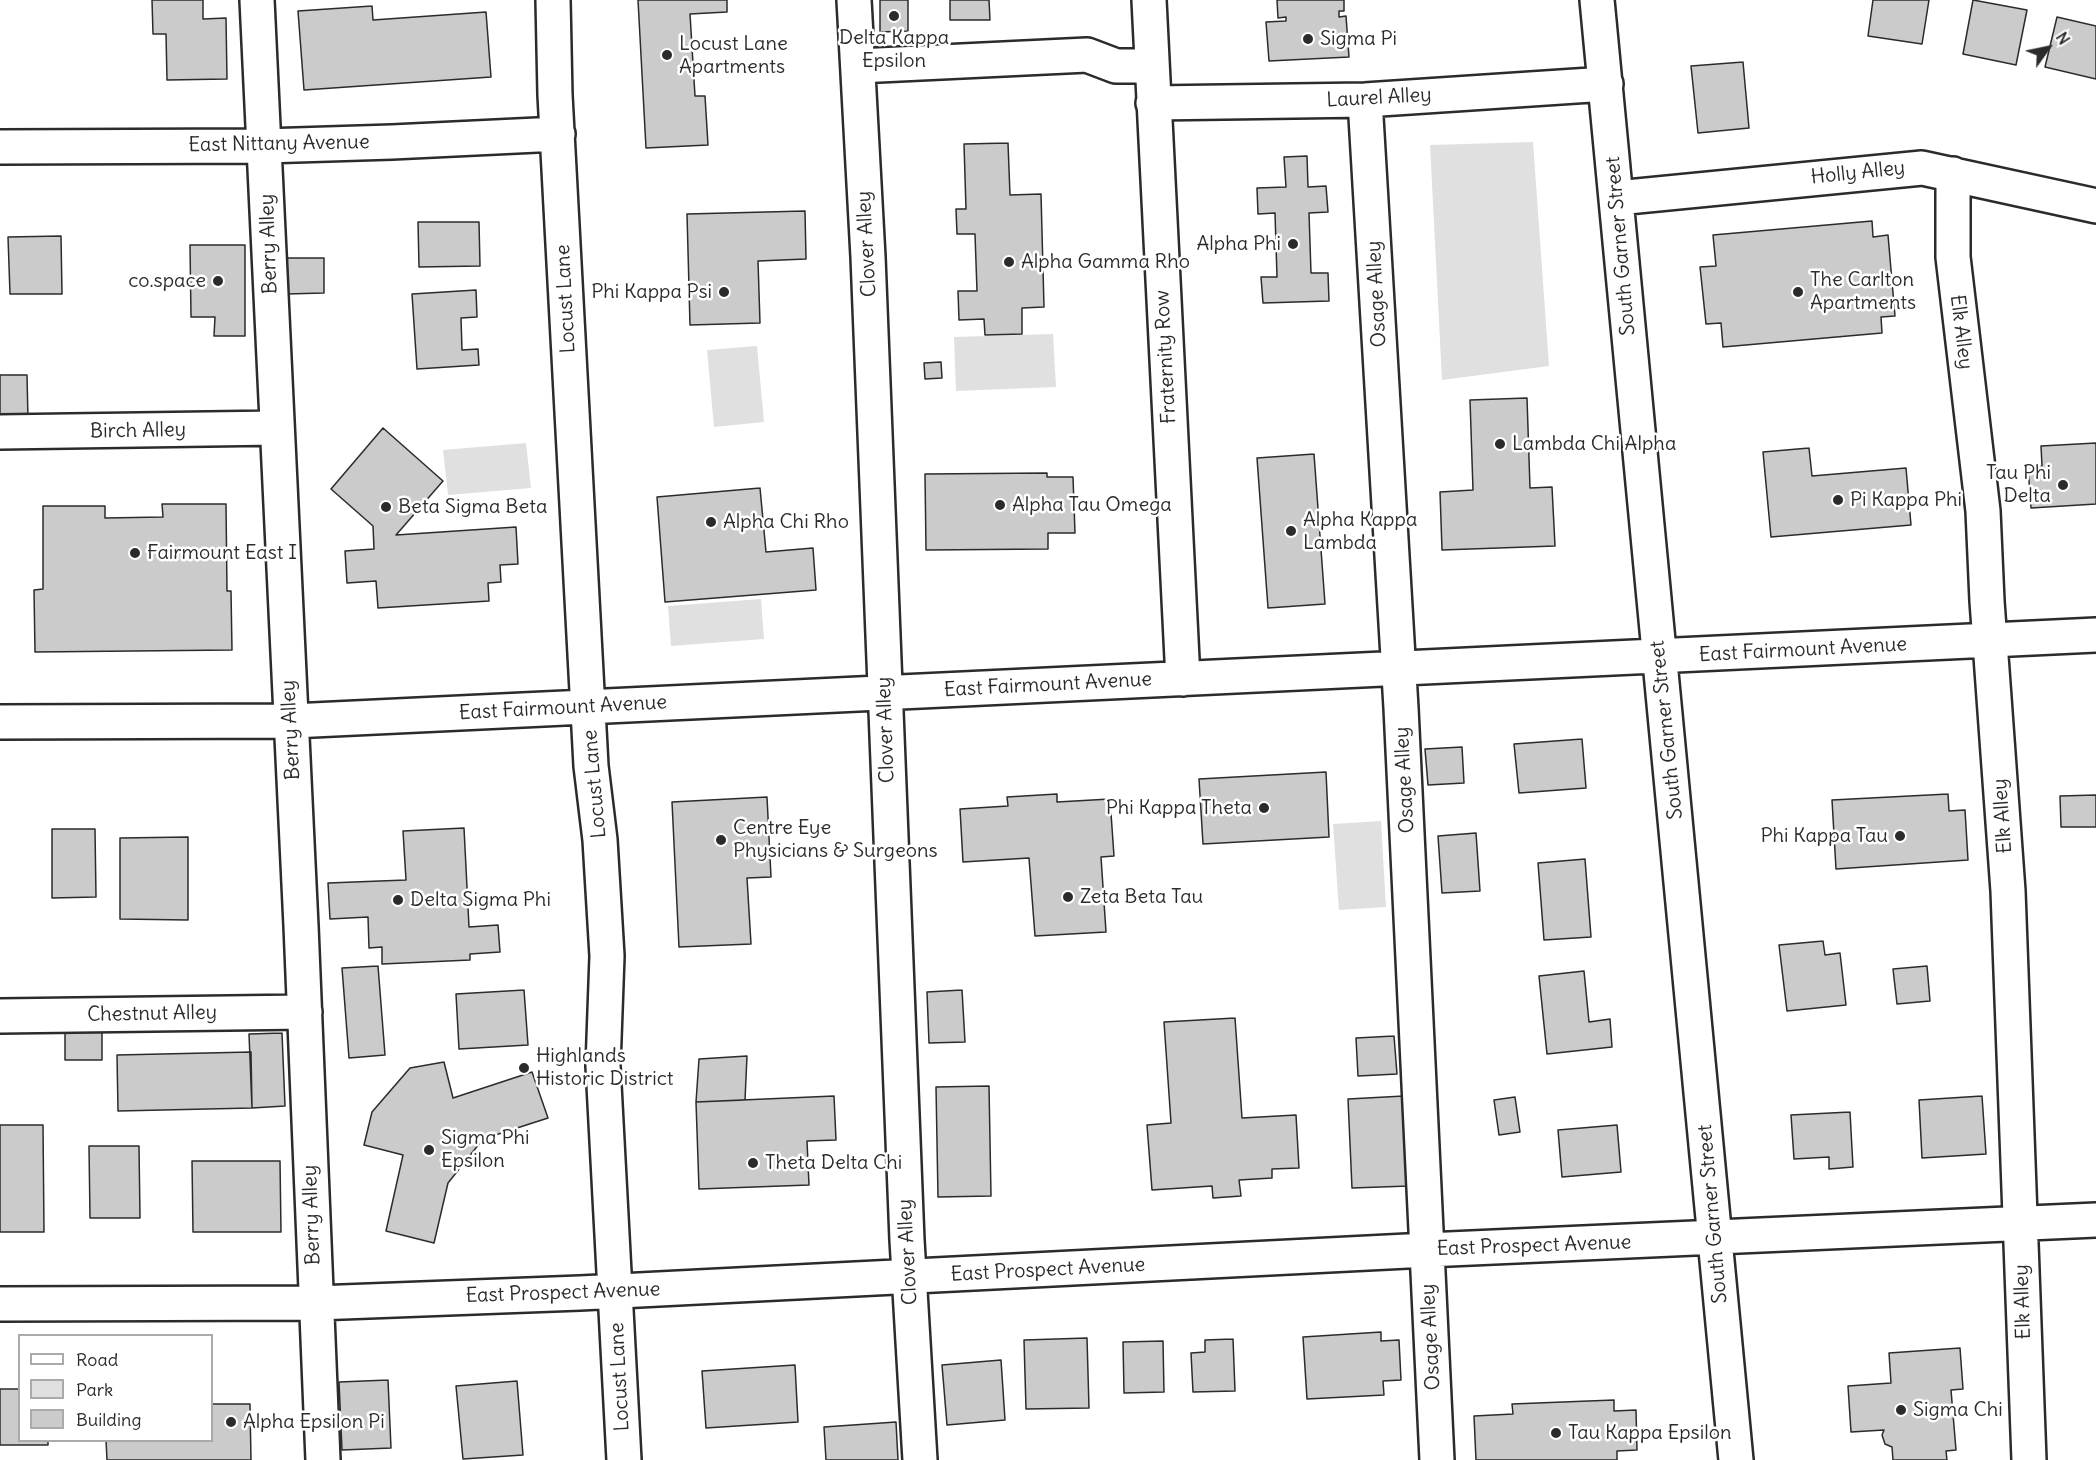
<!DOCTYPE html>
<html>
<head>
<meta charset="utf-8">
<style>
  body { margin:0 }
  #map { position:relative; width:2096px; height:1460px; overflow:hidden; background:#fff; font-family:Delius,sans-serif }
  canvas { display:block }
  .legend { position:absolute; left:18px; top:1334px; width:195px; height:108px; box-sizing:border-box; background:#fff; border:2px solid #aaa; margin:0; padding:8px 10px; list-style:none; font-size:18px; color:#2b2b2b }
  .legend li { display:flex; align-items:center; gap:12px; height:30px }
  .legend b { width:30px; border:2px solid #aaa }
  .north { position:absolute; left:2018px; top:18px; width:60px; height:60px; -webkit-text-stroke:4px #fff; paint-order:stroke; rotate:57deg; font-size:16px; font-weight:700; line-height:24px; text-align:center; color:#2b2b2b }
  .north::after { content:''; display:block; margin:auto; width:21px; height:27px; background:#2b2b2b; clip-path:polygon(50% 0,100% 100%,50% 72%,0 100%) }
</style>
</head>
<body>
<div id="map">
<canvas width="2096" height="1460"></canvas>
<ul class="legend">
<li><b style="height:8px;background:#fff"></b>Road</li>
<li><b style="height:16px;background:#e0e0e0"></b>Park</li>
<li><b style="height:16px;background:#cbcbcb"></b>Building</li>
</ul>
<div class="north">N</div>
</div>
<script>
const context = document.querySelector('canvas').getContext('2d');
context.lineJoin = 'round';
function fill(path, color) { context.fillStyle = color; context.fill(path, 'evenodd'); }
const toPath = rows => new Path2D(rows.map(r => 'M' + r).join(''));
function strokePath(path, color, width, dash) { context.strokeStyle = color; context.lineWidth = width; context.lineCap = dash ? 'butt' : 'round'; context.setLineDash(dash || []); context.stroke(path); }
function write(font, color, halo, rows, align = 'center') {
  context.font = font + ' Delius,sans-serif'; context.lineWidth = 5; context.setLineDash([]); context.textBaseline = 'middle'; context.strokeStyle = halo; context.fillStyle = color; for (const [text, x, y, turn = 0] of rows) {
    context.save(); context.translate(x, y); context.rotate((+turn || 0) * Math.PI / 180); context.textAlign = isNaN(turn) ? turn : align; if (halo) context.strokeText(text, 0, 0); context.fillText(text, 0, 0); context.restore();
  }
}
const green = toPath([
  [1533,142,1549,366,1442,380,1430,145],
  [1053,334,1056,387,956,391,954,337],
  [757,346,764,422,714,427,707,350],
  [526,443,531,488,448,495,443,450],
  [761,599,764,639,671,646,668,606],
  [1381,821,1386,907,1339,910,1333,824]
]);
const building = toPath([
  [152,0,203,0,203,19,226,18,227,79,167,80,166,34,153,34,152,0],
  [638,0,727,0,727,12,690,14,695,96,705,96,708,145,646,148,638,0],
  [880,0,908,0,908,31,880,32,880,0],
  [950,0,989,0,990,20,950,20,950,0],
  [1277,0,1344,0,1344,11,1339,11,1339,17,1346,16,1349,57,1269,61,1266,22,1286,21,1286,17,1278,18,1277,0],
  [1873,0,1929,0,1922,44,1868,36,1873,0],
  [1973,0,2027,10,2016,65,1963,54,1973,0],
  [372,6,373,20,486,12,491,77,304,90,298,11,372,6],
  [2057,17,2096,26,2096,79,2045,67,2057,17],
  [1743,62,1749,128,1698,133,1691,66,1743,62],
  [1008,143,1010,195,1041,194,1044,307,1022,308,1022,334,985,335,984,319,959,320,958,291,977,291,975,234,957,234,956,209,966,209,964,144,1008,143],
  [1307,156,1308,187,1326,186,1328,212,1309,213,1311,273,1328,273,1329,301,1263,303,1261,277,1277,277,1275,213,1258,214,1257,188,1286,187,1284,157,1307,156],
  [805,211,806,259,758,261,760,323,690,325,687,214,805,211],
  [1872,221,1873,237,1888,235,1895,316,1881,317,1882,333,1723,347,1721,323,1706,324,1700,267,1716,266,1713,235,1872,221],
  [418,222,479,222,480,266,419,267,418,222],
  [61,236,62,294,10,294,8,237,61,236],
  [190,245,245,245,245,336,214,336,215,317,191,317,190,245],
  [285,258,324,258,324,293,286,294,285,258],
  [476,290,477,317,461,318,462,350,478,349,479,365,417,369,412,294,476,290],
  [941,362,942,378,925,379,924,363,941,362],
  [0,375,27,375,28,420,0,420,0,375],
  [1527,398,1530,488,1552,487,1555,546,1442,550,1440,492,1473,490,1470,400,1527,398],
  [383,428,443,481,396,535,516,527,518,564,500,565,501,582,488,583,489,601,378,608,376,581,347,583,345,551,374,549,373,526,331,489,383,428],
  [2096,443,2096,504,2031,508,2028,467,2042,466,2041,446,2096,443],
  [1809,448,1812,476,1906,468,1911,525,1771,537,1763,452,1809,448],
  [1314,454,1325,604,1268,608,1257,458,1314,454],
  [1047,473,1047,477,1073,477,1075,533,1048,533,1048,549,926,550,925,474,1047,473],
  [760,488,766,552,813,548,816,590,665,602,657,497,760,488],
  [162,504,226,504,227,591,231,591,232,650,35,652,34,590,43,589,43,506,105,506,105,518,163,517,162,504],
  [1582,739,1586,788,1519,793,1514,744,1582,739],
  [1462,747,1464,783,1428,785,1425,749,1462,747],
  [1326,772,1329,837,1203,844,1199,779,1326,772],
  [1057,794,1057,802,1110,799,1114,856,1101,857,1106,932,1035,936,1029,858,963,862,960,809,1008,806,1007,797,1057,794],
  [1948,794,1949,811,1965,810,1968,860,1836,869,1832,800,1948,794],
  [2096,795,2096,827,2061,827,2060,796,2096,795],
  [767,797,771,877,747,878,751,944,679,947,672,802,767,797],
  [464,828,469,927,498,925,500,952,470,954,470,960,382,964,382,947,369,948,368,917,330,919,328,883,406,880,403,831,464,828],
  [52,829,95,829,96,897,52,898,52,829],
  [1476,833,1480,891,1442,893,1438,836,1476,833],
  [188,837,188,920,120,919,120,838,188,837],
  [1585,859,1591,937,1544,940,1538,863,1585,859],
  [1823,941,1825,955,1840,953,1846,1005,1787,1011,1779,945,1823,941],
  [378,966,385,1055,349,1058,342,968,378,966],
  [1927,966,1930,1001,1897,1004,1893,969,1927,966],
  [1584,971,1589,1022,1610,1019,1612,1047,1547,1054,1539,976,1584,971],
  [524,990,528,1045,459,1049,456,994,524,990],
  [962,990,965,1042,929,1043,927,992,962,990],
  [1235,1018,1242,1118,1296,1115,1299,1168,1272,1169,1272,1178,1239,1180,1241,1196,1213,1198,1212,1186,1152,1190,1147,1125,1171,1123,1164,1022,1235,1018],
  [65,1029,102,1029,102,1060,65,1060,65,1029],
  [282,1033,285,1106,252,1108,249,1034,282,1033],
  [1394,1036,1397,1074,1358,1076,1356,1038,1394,1036],
  [251,1052,252,1108,118,1111,117,1055,251,1052],
  [747,1056,745,1100,696,1102,699,1059,747,1056],
  [444,1062,453,1098,532,1072,548,1118,483,1139,448,1183,434,1243,386,1231,403,1155,364,1145,372,1112,410,1068,444,1062],
  [989,1086,991,1196,938,1197,936,1087,989,1086],
  [834,1096,836,1140,807,1141,809,1185,699,1189,696,1102,834,1096],
  [1404,1096,1409,1186,1352,1188,1348,1099,1404,1096],
  [1982,1096,1986,1154,1922,1158,1919,1100,1982,1096],
  [1515,1097,1520,1132,1499,1135,1494,1100,1515,1097],
  [1850,1112,1853,1167,1829,1169,1829,1157,1794,1159,1791,1115,1850,1112],
  [0,1125,43,1125,44,1232,0,1232,0,1125],
  [1617,1125,1621,1172,1562,1177,1558,1130,1617,1125],
  [89,1146,139,1146,140,1218,90,1218,89,1146],
  [192,1161,280,1161,281,1232,193,1232,192,1161],
  [1381,1332,1381,1341,1399,1340,1401,1380,1383,1381,1384,1395,1307,1399,1303,1337,1381,1332],
  [1087,1338,1089,1408,1026,1409,1024,1340,1087,1338],
  [1233,1339,1235,1391,1193,1392,1191,1353,1205,1352,1205,1340,1233,1339],
  [1163,1341,1164,1392,1124,1393,1123,1342,1163,1341],
  [1960,1348,1963,1389,1951,1390,1956,1450,1946,1451,1947,1460,1893,1460,1892,1447,1885,1444,1882,1435,1884,1430,1851,1432,1848,1386,1891,1383,1889,1353,1960,1348],
  [1001,1360,1005,1420,947,1425,942,1365,1001,1360],
  [795,1365,798,1422,706,1428,702,1371,795,1365],
  [388,1380,391,1448,342,1450,339,1382,388,1380],
  [517,1381,523,1455,463,1459,456,1386,517,1381],
  [0,1389,20,1389,20,1440,48,1440,48,1445,0,1445,0,1389],
  [1614,1400,1614,1411,1636,1410,1637,1450,1617,1451,1617,1460,1476,1460,1474,1416,1513,1414,1512,1404,1614,1400],
  [212,1404,250,1404,251,1460,107,1460,106,1440,212,1440,212,1404],
  [896,1422,898,1460,826,1460,824,1427,896,1422]
]);
const minor = toPath([
  [257,0,301,926,323,1460],
  [553,0,555,95,591,766,600,840,607,956,603,1066,624,1460],
  [854,0,868,257,907,1240,920,1460],
  [1149,0,1183,679],
  [1597,0,1736,1460],
  [858,66,1087,55,1116,66,1151,66],
  [1365,100,1401,708,1437,1460],
  [1153,103,1365,100,1606,84],
  [0,147,264,146,392,142,558,134],
  [1953,174,1953,257,1983,511,1987,601,2008,891,2029,1460],
  [1617,198,1922,168,2096,206],
  [0,432,277,428],
  [0,722,292,721,2096,635],
  [0,1016,305,1012],
  [0,1304,316,1303,580,1293,1427,1250,2096,1220]
]);
const markers = [
  [894,16,6,"#2b2b2b"],
  [1308,39,6,"#2b2b2b"],
  [667,55,6,"#2b2b2b"],
  [1293,244,6,"#2b2b2b"],
  [1009,262,6,"#2b2b2b"],
  [218,281,6,"#2b2b2b"],
  [724,292,6,"#2b2b2b"],
  [1798,292,6,"#2b2b2b"],
  [1500,444,6,"#2b2b2b"],
  [2063,485,6,"#2b2b2b"],
  [1838,500,6,"#2b2b2b"],
  [1000,505,6,"#2b2b2b"],
  [386,507,6,"#2b2b2b"],
  [711,522,6,"#2b2b2b"],
  [1291,531,6,"#2b2b2b"],
  [135,553,6,"#2b2b2b"],
  [1264,808,6,"#2b2b2b"],
  [1900,836,6,"#2b2b2b"],
  [721,840,6,"#2b2b2b"],
  [1068,897,6,"#2b2b2b"],
  [398,900,6,"#2b2b2b"],
  [524,1068,6,"#2b2b2b"],
  [429,1150,6,"#2b2b2b"],
  [753,1163,6,"#2b2b2b"],
  [1901,1410,6,"#2b2b2b"],
  [231,1422,6,"#2b2b2b"],
  [1556,1433,6,"#2b2b2b"]
];
const poiNames = [
  ["Delta Kappa",894,38,"center"],
  ["Epsilon",894,61,"center"],
  ["Sigma Pi",1320,39],
  ["Locust Lane",679,44],
  ["Apartments",679,67],
  ["Alpha Phi",1281,244,"right"],
  ["Alpha Gamma Rho",1021,262],
  ["The Carlton",1810,280],
  ["Apartments",1810,303],
  ["co.space",206,281,"right"],
  ["Phi Kappa Psi",712,292,"right"],
  ["Lambda Chi Alpha",1512,444],
  ["Tau Phi",2051,473,"right"],
  ["Delta",2051,496,"right"],
  ["Pi Kappa Phi",1850,500],
  ["Alpha Tau Omega",1012,505],
  ["Beta Sigma Beta",398,507],
  ["Alpha Kappa",1303,520],
  ["Lambda",1303,543],
  ["Alpha Chi Rho",723,522],
  ["Fairmount East I",147,553],
  ["Phi Kappa Theta",1252,808,"right"],
  ["Centre Eye",733,828],
  ["Physicians & Surgeons",733,851],
  ["Phi Kappa Tau",1888,836,"right"],
  ["Zeta Beta Tau",1080,897],
  ["Delta Sigma Phi",410,900],
  ["Highlands",536,1056],
  ["Historic District",536,1079],
  ["Sigma Phi",441,1138],
  ["Epsilon",441,1161],
  ["Theta Delta Chi",765,1163],
  ["Sigma Chi",1913,1410],
  ["Alpha Epsilon Pi",243,1422],
  ["Tau Kappa Epsilon",1568,1433]
];
const streetNames = [
  ["Laurel Alley",1379,98,-3],
  ["East Nittany Avenue",279,144,-1],
  ["Holly Alley",1858,173,-6],
  ["Berry Alley",269,244,-92],
  ["Clover Alley",867,244,-93],
  ["South Garner Street",1621,246,-95],
  ["Osage Alley",1377,294,-93],
  ["Locust Lane",566,299,-93],
  ["Elk Alley",1961,332,83],
  ["Fraternity Row",1166,357,-93],
  ["Birch Alley",138,431,-1],
  ["East Fairmount Avenue",1803,650,-3],
  ["East Fairmount Avenue",1048,685,-3],
  ["East Fairmount Avenue",563,708,-3],
  ["Berry Alley",291,730,-93],
  ["Clover Alley",886,730,-92],
  ["South Garner Street",1667,730,-96],
  ["Osage Alley",1405,780,-93],
  ["Locust Lane",595,784,-95],
  ["Elk Alley",2003,816,-94],
  ["Chestnut Alley",152,1014,-1],
  ["South Garner Street",1713,1214,-95],
  ["Berry Alley",312,1215,-92],
  ["East Prospect Avenue",1534,1246,-2],
  ["Clover Alley",908,1252,-93],
  ["East Prospect Avenue",1048,1270,-3],
  ["East Prospect Avenue",563,1293,-2],
  ["Elk Alley",2023,1302,-92],
  ["Osage Alley",1431,1337,-93],
  ["Locust Lane",620,1377,-93]
];
fill(green, '#e0e0e0');
fill(building, '#cbcbcb');
strokePath(building, '#2b2b2b', 1.5);
strokePath(minor, '#2b2b2b', 38);
strokePath(minor, '#fff', 33);
for (const [x, y, r, color] of markers) { const dot = new Path2D(); dot.arc(x, y, r, 0, 2 * Math.PI); context.fillStyle = color; context.fill(dot); strokePath(dot, '#fff', 2); }
write('20px', '#2b2b2b', '#fff', poiNames, 'left');
write('20px', '#2b2b2b', '#fff', streetNames);
</script>
</body>
</html>
